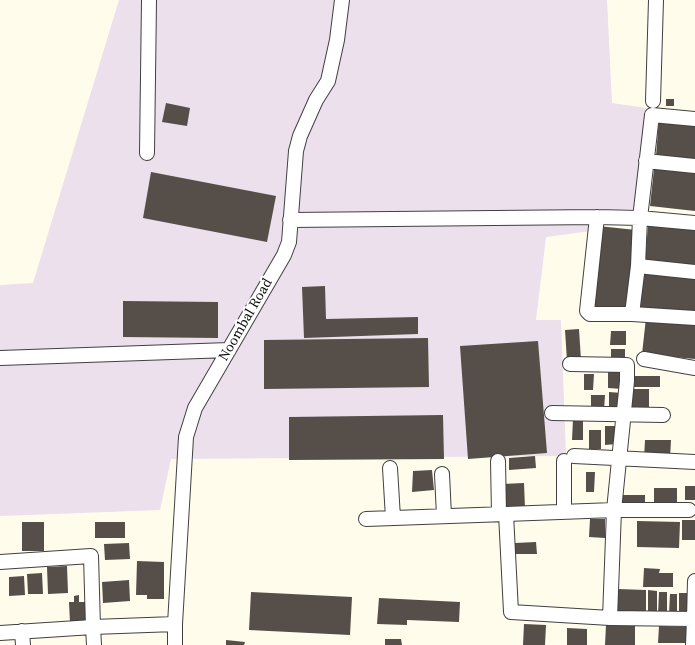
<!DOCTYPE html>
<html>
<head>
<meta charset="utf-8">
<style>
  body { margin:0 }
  canvas { display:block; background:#fffcec }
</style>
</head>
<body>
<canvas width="695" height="645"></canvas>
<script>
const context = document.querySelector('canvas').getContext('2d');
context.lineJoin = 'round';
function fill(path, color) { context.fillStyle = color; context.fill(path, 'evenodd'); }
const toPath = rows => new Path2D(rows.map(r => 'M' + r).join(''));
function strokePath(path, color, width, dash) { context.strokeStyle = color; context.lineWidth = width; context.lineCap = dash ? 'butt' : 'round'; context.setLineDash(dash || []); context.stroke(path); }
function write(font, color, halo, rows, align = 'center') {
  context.font = font + ' "Source Serif 4",serif'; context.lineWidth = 4; context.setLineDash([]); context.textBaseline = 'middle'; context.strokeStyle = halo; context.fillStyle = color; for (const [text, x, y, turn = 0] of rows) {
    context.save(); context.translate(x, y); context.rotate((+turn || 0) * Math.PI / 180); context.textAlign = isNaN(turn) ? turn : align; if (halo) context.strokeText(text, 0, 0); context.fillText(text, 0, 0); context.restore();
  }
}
const industrial = toPath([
  [119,0,607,0,612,103,646,108,633,209,593,210,591,231,546,237,536,320,561,320,566,456,171,459,160,510,0,516,0,285,33,283]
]);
const building = toPath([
  [666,99,674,99,674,106,666,106],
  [166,103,190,108,187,126,162,122],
  [659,118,695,122,695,160,656,156],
  [654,169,695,172,695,211,650,206],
  [151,172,276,196,267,242,143,218],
  [648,225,695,229,695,267,645,263],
  [598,226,636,230,628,311,590,307],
  [643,272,695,277,695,315,639,309],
  [325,286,326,319,418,317,418,334,304,338,302,287],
  [123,301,218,302,218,338,123,337],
  [646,318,695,322,695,359,642,354],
  [579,329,581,360,567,361,565,330],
  [611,331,626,331,626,345,610,345],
  [428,338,429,387,264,389,264,340],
  [538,341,547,453,468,459,460,346],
  [611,349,625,349,625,361,611,361],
  [608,371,622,371,622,389,608,388],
  [584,374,594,374,593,390,584,390],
  [633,376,660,376,660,387,633,387],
  [632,389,649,389,649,410,632,410],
  [609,392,622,393,621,409,609,409],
  [591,395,605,395,604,410,591,409],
  [443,415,444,459,289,460,289,417],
  [573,419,583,419,583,440,572,440],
  [605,426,619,426,617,444,605,445],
  [589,430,601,430,601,449,589,449],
  [645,440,671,440,670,459,644,458],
  [535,456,536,468,509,470,509,458],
  [432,470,434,490,412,492,413,471],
  [586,472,595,472,594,492,586,492],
  [524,483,525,508,504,509,502,484],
  [685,486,695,486,695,500,685,500],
  [654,488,677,488,677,509,654,508],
  [618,495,645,495,645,506,618,505],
  [590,519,605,519,605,538,589,537],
  [682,520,695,520,695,540,682,540],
  [637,521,680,522,679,548,637,547],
  [22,522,44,522,44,551,22,551],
  [95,522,125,522,125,538,95,538],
  [536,542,537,554,515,554,515,543],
  [129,543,130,559,105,560,104,544],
  [137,561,164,562,164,599,147,599,147,595,136,595],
  [67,566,68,593,48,594,47,567],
  [644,568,660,569,659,573,673,573,673,587,643,587],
  [42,573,43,594,28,594,27,574],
  [24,576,25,595,9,596,9,577],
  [129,580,130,601,103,603,102,582],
  [618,589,646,590,646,614,618,614],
  [648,590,657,591,657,613,648,613],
  [251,592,352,597,350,635,249,630],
  [659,592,667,592,667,615,658,615],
  [679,593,688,593,687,614,679,613],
  [670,594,677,594,677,614,669,614],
  [79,595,79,602,85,602,86,622,70,623,69,602,74,602,74,596],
  [379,598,460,602,459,622,407,620,407,625,377,624],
  [524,624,546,625,545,645,523,645],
  [606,625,635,625,635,645,605,645],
  [659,626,689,627,688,643,658,643],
  [567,628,587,629,587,645,567,645],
  [385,639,401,639,402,645,385,645],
  [226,640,245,642,244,645,226,645]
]);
const minor = toPath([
  [653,101,656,0],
  [147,153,149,0],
  [646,161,695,166],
  [597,217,587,311,590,314,632,314,695,318],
  [290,220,597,217,640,218,695,223],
  [638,266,695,272],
  [632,314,638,266,640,218,652,115,695,119],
  [0,358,229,350],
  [644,359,695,368],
  [570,364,627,365,627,381,614,510,610,618],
  [552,413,663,415],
  [574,456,695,462],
  [498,461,499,514],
  [390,468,393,518],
  [442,474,444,516],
  [689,510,614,510,506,514,511,612,610,618,694,619,693,645],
  [564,512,564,461],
  [366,519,506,514],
  [0,562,91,556,93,627,175,624],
  [694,619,695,581],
  [22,631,23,645],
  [0,633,93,627,94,645],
  [175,645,175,624,186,437,195,408,284,255,289,242,296,151,300,136,316,100,328,81,337,40,342,0]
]);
const streetNames = [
  ["Noombal Road",246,320,-60]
];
fill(industrial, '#ebe0ec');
fill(building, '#564e48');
strokePath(minor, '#404040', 16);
strokePath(minor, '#fff', 14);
write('14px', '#0d0d0d', '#fff', streetNames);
</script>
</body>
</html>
